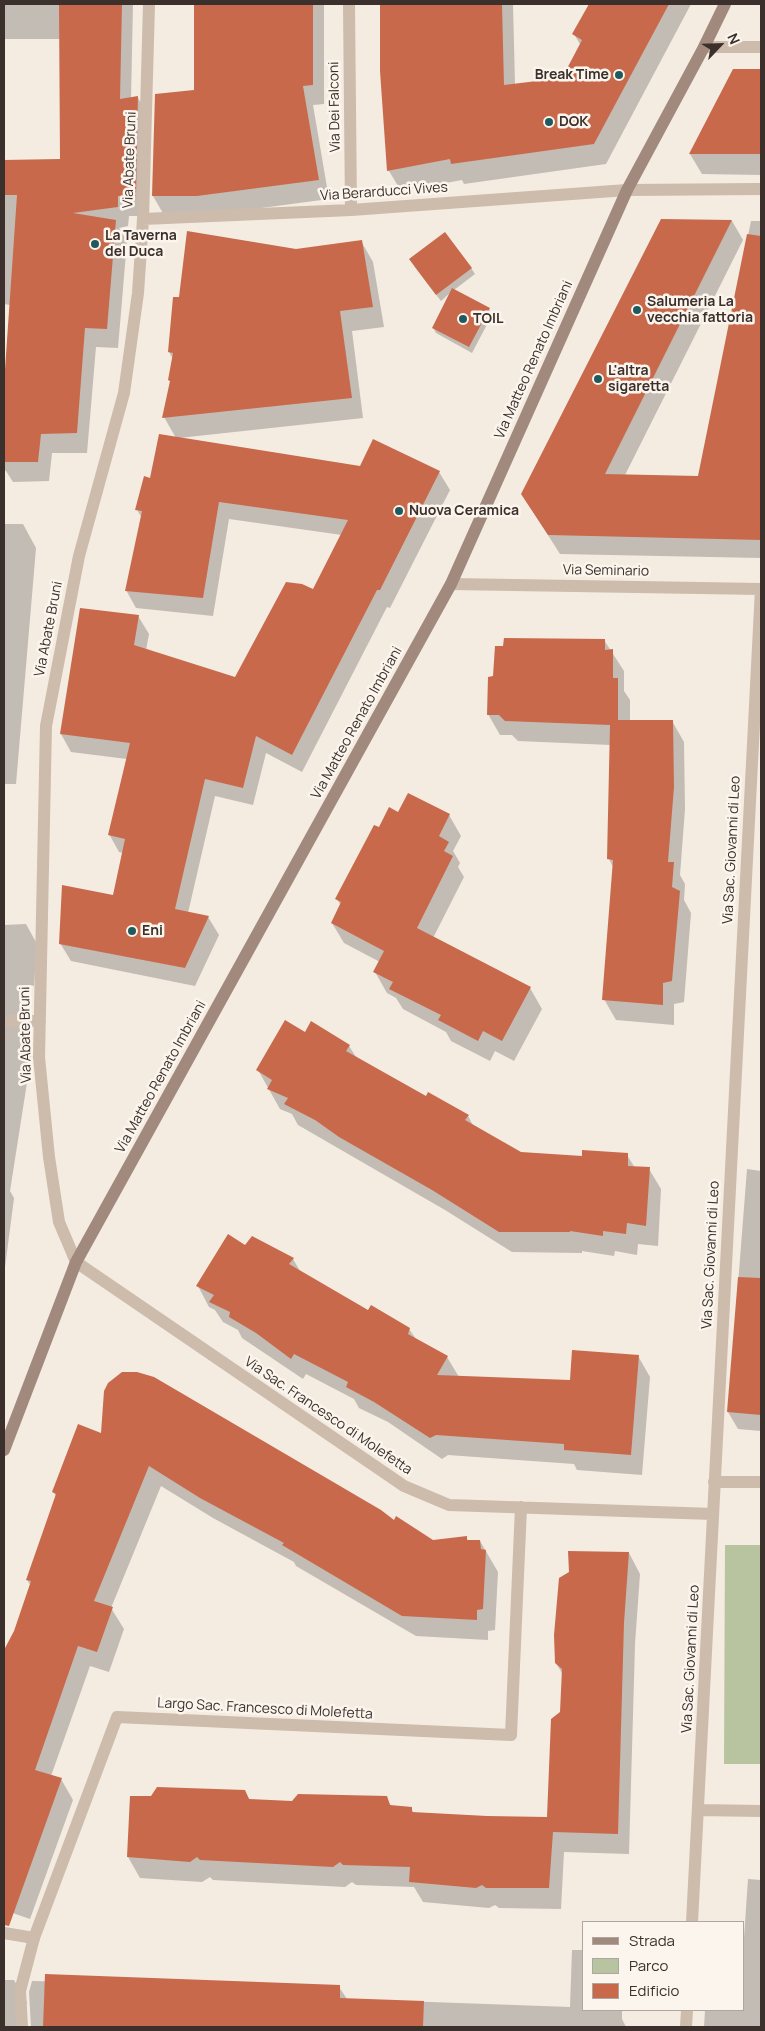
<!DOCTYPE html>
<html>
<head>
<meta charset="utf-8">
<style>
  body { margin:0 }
  #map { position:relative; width:765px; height:2031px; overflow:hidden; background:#f4ebe1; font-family:Manrope,sans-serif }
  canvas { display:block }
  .frame { position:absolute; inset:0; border:5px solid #3b302b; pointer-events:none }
  .legend { position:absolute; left:582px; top:1921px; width:162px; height:90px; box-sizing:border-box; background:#fbf5ee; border:1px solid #aea6a0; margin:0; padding:6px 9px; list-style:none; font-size:15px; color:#3b302b }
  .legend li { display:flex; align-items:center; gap:10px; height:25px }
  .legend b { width:25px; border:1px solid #aea6a0 }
  .north { position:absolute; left:695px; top:20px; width:50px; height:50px; -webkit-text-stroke:4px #fbf5ee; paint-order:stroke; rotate:66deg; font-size:14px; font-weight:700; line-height:20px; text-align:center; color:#3b302b }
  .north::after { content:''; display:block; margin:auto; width:18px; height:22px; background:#3b302b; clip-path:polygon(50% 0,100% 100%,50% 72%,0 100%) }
</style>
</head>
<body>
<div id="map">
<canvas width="765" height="2031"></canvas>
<div class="frame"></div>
<ul class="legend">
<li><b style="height:6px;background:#a18a7d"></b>Strada</li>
<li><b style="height:14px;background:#b8c4a0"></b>Parco</li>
<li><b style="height:14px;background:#c8694b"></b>Edificio</li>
</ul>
<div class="north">N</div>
</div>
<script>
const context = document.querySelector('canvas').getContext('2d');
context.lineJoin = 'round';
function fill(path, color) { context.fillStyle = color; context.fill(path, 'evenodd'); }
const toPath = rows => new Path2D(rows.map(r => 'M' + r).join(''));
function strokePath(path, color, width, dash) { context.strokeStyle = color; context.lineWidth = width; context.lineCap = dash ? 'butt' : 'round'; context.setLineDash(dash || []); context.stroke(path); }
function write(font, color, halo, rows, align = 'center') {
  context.font = font + ' Manrope,sans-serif'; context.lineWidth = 5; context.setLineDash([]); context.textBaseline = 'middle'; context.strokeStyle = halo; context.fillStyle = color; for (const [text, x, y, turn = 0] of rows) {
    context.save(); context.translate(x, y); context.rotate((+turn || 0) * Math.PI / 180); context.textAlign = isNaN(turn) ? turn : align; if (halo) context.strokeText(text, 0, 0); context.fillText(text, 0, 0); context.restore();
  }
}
const green = toPath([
  [725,1545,761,1545,761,1764,724,1764]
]);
const shadow = toPath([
  [4,4,133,4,131,98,138,98,149,117,146,216,129,216,128,226,119,228,127,241,118,348,96,347,87,453,52,453,49,481,13,482,6,471,4,470,4,390,10,305,4,304,4,161,62,160,60,39,4,39],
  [195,4,324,4,324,104,313,105,329,199,209,215,164,215,153,196,156,96,195,91],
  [381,4,513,4,515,85,563,79,581,46,574,34,590,4,691,4,606,164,464,184,462,180,401,191,389,171,381,71],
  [734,70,761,70,761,175,702,174,690,154],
  [662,221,732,221,743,240,625,475,699,477,751,221,761,221,761,558,560,554,522,494],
  [361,241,373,262,384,327,352,331,363,418,179,438,361,467,374,441,439,472,450,490,390,608,387,607,302,772,266,753,253,805,215,796,188,913,208,917,219,935,195,986,71,961,60,943,114,897,123,853,119,852,109,834,127,759,71,752,61,734,81,609,138,616,149,634,146,650,236,679,313,591,342,535,229,519,213,616,136,608,126,590,142,518,137,510,151,479,176,438,164,417,171,383,169,380,173,359,169,352,180,298,296,250],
  [414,266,471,268,475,274,454,290,489,309,492,315,472,353,436,333,433,327,451,292,441,301],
  [4,524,23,524,36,548,16,784,4,784],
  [604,640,624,671,624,691,630,700,630,721,672,721,684,742,685,809,680,875,685,884,684,900,691,913,684,1002,674,1004,674,1025,616,1020,604,999,613,867,609,859,611,745,518,741,512,735,500,735,488,714],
  [399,813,449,815,461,836,453,851,460,863,458,867,464,877,433,938,530,988,542,1009,514,1061,495,1051,490,1061,451,1041,446,1032,403,1009,396,998,387,993,375,972,380,962,344,943,332,923,341,906,337,899,380,829],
  [26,924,37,944,34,986,30,985,30,1032,21,1033,31,1050,31,1057,10,1191,14,1198,4,1275,4,925],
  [312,1023,349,1046,356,1057,426,1097,468,1116,474,1127,521,1153,583,1158,627,1155,635,1168,649,1169,661,1189,658,1246,638,1244,637,1255,615,1251,614,1256,582,1251,582,1253,512,1252,445,1210,298,1125,292,1114,280,1109,258,1070,305,1033],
  [747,1169,761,1171,761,1431,738,1429,728,1412],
  [246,1247,293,1259,300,1271,369,1312,409,1329,416,1339,447,1357,459,1377,571,1382,638,1356,650,1377,642,1475,577,1470,574,1464,448,1455,442,1459,388,1422,359,1408,354,1399,306,1374,303,1379,242,1338,238,1330,223,1322,215,1310,209,1307,198,1286],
  [102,1435,394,1522,433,1541,466,1537,469,1542,480,1541,498,1572,495,1630,488,1631,488,1640,416,1636,296,1566,294,1562,213,1518,161,1486,111,1608,124,1629,109,1672,90,1666,51,1776,61,1779,73,1800,30,1919,4,1910,4,1653,15,1631,31,1586,27,1580,56,1497,54,1492],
  [629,1553,640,1574,635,1644,629,1854,564,1852,561,1909,499,1908,495,1905,489,1908,423,1902,414,1887,356,1885,352,1882,345,1887,213,1880,210,1877,202,1882,140,1878,128,1857,131,1797,245,1792,250,1800,293,1802,386,1798,392,1807,411,1808,414,1813,487,1817,548,1818,561,1713,563,1675,556,1663],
  [748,1879,761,1880,761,2027,704,2027,705,2010,744,2010,744,1938],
  [572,1950,584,1950,584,2010,622,2010,622,2019,626,2027,31,2027,29,1992,32,1981,339,1987,347,1999,570,2007],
  [4,1980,14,1980,27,2002,24,2015,25,2027,4,2027]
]);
const building = toPath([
  [59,4,122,4,120,99,138,96,136,196,118,196,118,207,73,213,116,220,107,329,85,328,77,433,41,434,38,462,4,462,4,384,17,195,4,195,4,160,60,159],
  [194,4,313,4,313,85,303,86,319,180,197,196,152,196,155,94,194,90],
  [380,4,502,4,504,85,562,78,582,40,572,34,589,4,669,4,594,144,451,164,450,159,387,171,380,71],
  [733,69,761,69,761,154,689,154],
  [661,219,732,220,605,474,698,476,747,234,761,236,761,540,548,535,521,494],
  [187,231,296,249,362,240,373,307,340,311,352,398,162,418,170,381,168,380,173,353,168,352,173,297,179,297],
  [445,232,472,268,436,295,409,259],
  [452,288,490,308,469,347,432,328],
  [159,434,360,466,373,439,440,471,380,590,377,590,292,755,256,736,243,788,205,779,175,909,209,916,185,968,59,944,62,885,113,895,125,839,108,835,130,743,60,734,80,608,139,615,134,645,235,677,286,582,302,584,313,589,348,520,219,502,203,598,125,591,142,511,135,510,144,476,150,478],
  [504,638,605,639,605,650,613,649,613,678,618,678,618,720,673,720,674,787,668,862,674,862,672,887,680,891,672,981,663,983,663,1005,602,1000,613,860,607,859,610,725,505,721,499,715,487,715,488,677,493,676,495,646,503,646],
  [408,793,450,814,439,836,449,842,444,851,453,856,417,928,531,987,502,1041,483,1031,478,1041,438,1020,441,1015,389,989,393,982,373,972,384,951,331,923,341,902,335,899,374,825,379,827,389,807,398,812],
  [285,1020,305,1032,311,1021,350,1045,346,1051,426,1096,428,1092,469,1115,465,1120,521,1152,582,1156,582,1150,628,1153,628,1166,650,1167,646,1226,627,1223,626,1234,603,1231,603,1236,570,1231,570,1232,499,1232,432,1190,339,1137,315,1120,284,1104,288,1098,267,1089,272,1080,256,1070],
  [228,1234,245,1245,252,1236,294,1258,289,1264,368,1310,371,1305,410,1328,408,1334,448,1356,437,1375,570,1380,572,1350,639,1355,631,1455,564,1450,564,1444,436,1435,430,1438,374,1402,346,1387,348,1382,294,1354,291,1359,256,1333,229,1317,230,1312,209,1302,214,1295,196,1286],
  [738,1277,761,1278,761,1415,727,1412],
  [122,1372,137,1372,154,1377,381,1510,394,1520,396,1516,433,1540,467,1536,467,1540,480,1540,481,1549,486,1550,483,1609,477,1610,477,1620,402,1616,282,1545,284,1543,200,1498,149,1466,94,1601,113,1607,97,1652,78,1646,35,1770,62,1778,9,1926,4,1925,4,1650,14,1631,31,1581,26,1580,56,1494,52,1492,78,1424,101,1433,104,1391,108,1383],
  [568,1551,629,1552,624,1623,618,1834,553,1832,549,1888,486,1888,482,1885,476,1888,409,1882,410,1867,343,1865,340,1862,333,1867,200,1860,197,1857,190,1862,127,1857,130,1796,151,1796,157,1787,245,1790,249,1799,292,1801,298,1794,387,1796,390,1805,412,1807,412,1812,487,1816,547,1817,551,1719,560,1712,562,1669,555,1663,554,1635,559,1578,569,1572],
  [45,1974,340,1985,340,1998,424,2001,423,2027,43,2027]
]);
const lane = toPath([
  [4,1933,34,1938]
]);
const street = toPath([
  [149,4,143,219,138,293,124,393,79,556,46,726,39,1057,49,1157,59,1222,76,1262,404,1486,449,1505,713,1514],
  [349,4,351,210],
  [704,47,761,47],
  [143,219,351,210,627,190,761,189],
  [451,584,761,589],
  [4,1021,40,1021],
  [714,1482,761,1482],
  [698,1810,761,1811],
  [692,1922,761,589],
  [22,2027,20,1991,34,1938,117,1717,511,1735,521,1507],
  [686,2027,687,2010]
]);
const secondary = toPath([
  [4,1450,76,1262,451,584,627,190,704,47,725,4]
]);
const markers = [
  [619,75,5,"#1f5a5e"],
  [549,122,5,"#1f5a5e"],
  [95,244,5,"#1f5a5e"],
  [637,310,5,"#1f5a5e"],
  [463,319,5,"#1f5a5e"],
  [598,379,5,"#1f5a5e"],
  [399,511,5,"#1f5a5e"],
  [132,931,5,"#1f5a5e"]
];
const poiNames = [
  ["Break Time",609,75,"right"],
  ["DOK",559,122],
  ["La Taverna",105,236],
  ["del Duca",105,252],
  ["Salumeria La",647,302],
  ["vecchia fattoria",647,318],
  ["TOIL",473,319],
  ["L'altra",608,371],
  ["sigaretta",608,387],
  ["Nuova Ceramica",409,511],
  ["Eni",142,931]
];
const streetNames = [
  ["Via Dei Falconi",335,107,-91],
  ["Via Abate Bruni",130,160,-88],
  ["Via Berarducci Vives",384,192,-4],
  ["Via Matteo Renato Imbriani",534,360,-66],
  ["Via Seminario",606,571,1],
  ["Via Abate Bruni",49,629,-79],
  ["Via Matteo Renato Imbriani",357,723,-61],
  ["Via Sac. Giovanni di Leo",732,850,-87],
  ["Via Abate Bruni",26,1035,-91],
  ["Via Matteo Renato Imbriani",161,1077,-61],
  ["Via Sac. Giovanni di Leo",711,1255,-87],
  ["Via Sac. Francesco di Molefetta",328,1416,34],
  ["Via Sac. Giovanni di Leo",691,1659,-87],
  ["Largo Sac. Francesco di Molefetta",265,1709,3]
];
fill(green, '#b8c4a0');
fill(shadow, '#0003');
fill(building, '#c8694b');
strokePath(lane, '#cdbbac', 12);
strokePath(street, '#cdbbac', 12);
strokePath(secondary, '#a18a7d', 12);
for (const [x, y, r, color] of markers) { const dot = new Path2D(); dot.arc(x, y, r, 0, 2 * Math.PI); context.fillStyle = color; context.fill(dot); strokePath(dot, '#fbf5ee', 2); }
write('bold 14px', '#3b302b', '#fbf5ee', poiNames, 'left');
write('14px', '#3b302b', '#fbf5ee', streetNames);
</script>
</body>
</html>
